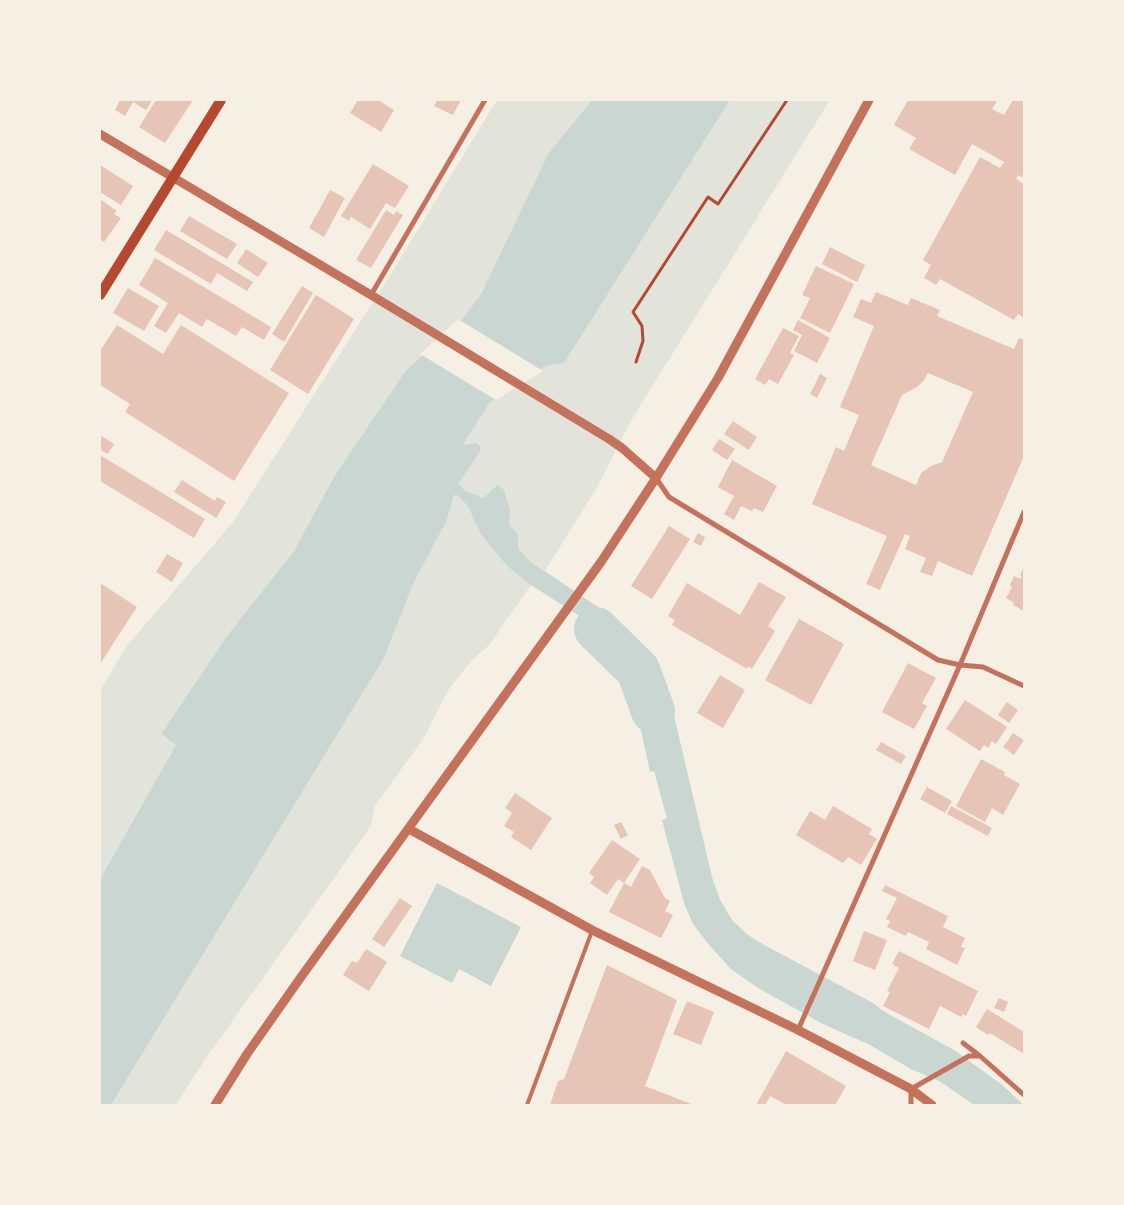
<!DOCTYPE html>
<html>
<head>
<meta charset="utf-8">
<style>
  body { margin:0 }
  #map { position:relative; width:1124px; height:1205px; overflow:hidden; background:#f6efe4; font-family:"Varela Round",sans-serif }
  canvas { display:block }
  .frame { position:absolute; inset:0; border:101px solid #f6efe4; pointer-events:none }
</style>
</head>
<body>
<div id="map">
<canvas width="1124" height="1205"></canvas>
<div class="frame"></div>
</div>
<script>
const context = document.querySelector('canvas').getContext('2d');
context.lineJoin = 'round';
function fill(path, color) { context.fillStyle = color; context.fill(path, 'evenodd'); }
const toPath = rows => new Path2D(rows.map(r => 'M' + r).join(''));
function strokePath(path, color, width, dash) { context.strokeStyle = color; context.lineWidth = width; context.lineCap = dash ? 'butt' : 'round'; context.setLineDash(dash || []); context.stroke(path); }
const green = toPath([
  [497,100,592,100,548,154,481,294,464,317,406,370,335,475,294,551,227,636,161,734,176,745,100,879,100,691,126,647,233,522,392,272],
  [730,100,830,100,632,419,595,491,545,571,531,562,518,548,518,534,509,525,490,492,483,498,475,496,464,490,459,483,462,477,463,446,490,401,546,366,564,362],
  [453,495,460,497,468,508,480,533,531,585,489,645,471,661,447,692,422,741,375,805,371,826,204,1061,176,1105,111,1105,384,658,413,584,446,522]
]);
const water = toPath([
  [592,100,730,100,564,363,546,366,490,402,463,445,476,443,480,446,480,451,459,483,464,490,483,498,498,485,504,490,510,510,509,525,518,534,518,548,531,562,604,611,647,649,660,668,667,686,712,877,720,900,732,920,748,935,766,946,873,1003,883,1011,954,1050,1001,1084,1024,1105,974,1105,941,1082,911,1069,868,1044,823,1024,758,988,731,969,710,946,693,924,684,903,662,820,667,818,654,771,650,772,629,674,623,661,631,652,618,637,606,633,531,585,507,566,480,533,468,507,460,497,454,495,446,522,413,584,384,658,111,1105,100,1105,100,879,176,745,161,734,227,636,294,551,335,475,406,370,464,317,481,294,548,154],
  [437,883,521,927,491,986,459,969,452,983,400,956]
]);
const pier = toPath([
  [458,319,543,371,496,400,420,354]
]);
const river = toPath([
  [596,629,638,670,653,711]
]);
const building = toPath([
  [120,100,152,100,146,110,133,102,125,116,115,110],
  [156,100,193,100,165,143,139,127],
  [358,100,378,100,394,110,381,132,350,113],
  [437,100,461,100,453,115,434,106],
  [908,100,998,100,992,109,1004,115,1013,100,1024,100,1024,178,1018,175,1016,179,1024,184,1024,318,1018,314,1014,320,940,279,936,285,924,278,931,265,923,260,980,157,1000,168,1004,162,972,144,955,175,909,149,916,138,894,125],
  [373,164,409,186,395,208,386,203,370,229,351,217,349,221,341,216],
  [100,165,133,186,121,205,100,192],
  [330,190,345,198,324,237,309,228],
  [100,199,117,211,114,214,121,218,104,242,100,239],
  [386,210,394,215,396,211,403,215,371,268,356,260],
  [189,216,237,244,227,259,180,231],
  [166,230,253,282,247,291,217,273,211,284,154,250],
  [830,247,865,265,857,282,822,264],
  [246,249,268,263,258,277,237,263],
  [155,258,271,327,264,340,242,327,236,336,207,319,202,327,179,313,166,333,154,326,168,303,139,285],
  [816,266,854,284,830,333,800,318,810,298,802,295],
  [302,286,313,293,284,342,272,334],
  [128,288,159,306,144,331,113,313],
  [876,292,908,305,911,298,940,310,937,316,1014,349,1019,338,1024,340,1024,456,972,576,938,561,932,576,920,572,926,558,905,549,910,536,905,534,880,590,866,584,887,536,812,504,836,447,844,451,859,415,840,407,874,326,853,317,861,299,871,303],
  [928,373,973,392,942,462,933,465,921,473,916,485,871,465,902,395,917,387,924,380],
  [316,295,354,319,308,394,270,370],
  [798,320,830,338,817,363,794,351,802,335,793,330],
  [117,325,163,354,181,325,289,393,234,481,125,412,130,404,100,385,100,351],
  [783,328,799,336,790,353,794,355,778,384,769,379,765,385,755,379],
  [820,374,827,378,817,398,810,394],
  [733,421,757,437,749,450,724,434],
  [100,435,114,444,108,454,100,450],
  [719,439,735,449,727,460,712,450],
  [100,455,205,519,194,538,100,481],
  [732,460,777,486,763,512,754,508,752,511,741,506,734,520,724,514,734,496,718,487],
  [182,480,215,501,217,497,226,502,216,518,174,492],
  [669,526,690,539,652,599,631,586],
  [698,533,705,537,701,546,693,542],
  [167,554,183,563,172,582,156,572],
  [1024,566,1024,611,1013,605,1014,603,1006,598,1012,587,1010,585,1014,576,1020,579,1022,576,1020,575],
  [759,582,786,597,768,626,775,631,752,669,748,666,747,669,672,625,675,620,668,616,687,583,740,615],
  [100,583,137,607,100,664],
  [799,619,844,644,811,705,765,680],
  [908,663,936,678,922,703,927,706,914,729,882,712],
  [720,675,745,690,723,728,697,713],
  [965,700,1007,727,996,744,992,741,988,748,984,745,980,751,946,729],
  [1007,702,1018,710,1009,723,998,715],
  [1013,733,1024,740,1014,755,1003,747],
  [881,742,906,756,901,764,876,750],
  [981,759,1005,772,1004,775,1020,784,1003,815,992,808,985,822,956,806],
  [927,787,952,801,945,813,920,799],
  [515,793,552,818,531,850,511,837,514,832,504,826,512,813,505,808],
  [833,806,872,829,869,834,877,839,861,865,848,857,843,863,796,835,810,811,825,820],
  [951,806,992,828,988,836,947,814],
  [621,822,628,835,621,839,614,825],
  [612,840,640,859,624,883,618,879,607,895,590,883,594,877,589,873],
  [642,866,650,870,665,898,670,901,665,911,673,915,661,938,609,912,624,883,631,887],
  [885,885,948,916,943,927,965,938,961,947,965,948,957,965,926,949,929,942,908,932,906,936,887,927,890,921,886,919,897,898,882,891],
  [400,898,412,906,384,947,372,939],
  [864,931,887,940,875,970,853,961],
  [366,949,387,962,369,991,343,975,352,961,357,963],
  [899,951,978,991,966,1016,963,1014,961,1017,940,1006,929,1029,883,1006,890,992,887,991,899,968,892,964],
  [607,965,677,1000,645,1086,694,1105,550,1105,558,1081,564,1079],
  [999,998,1008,1002,1004,1012,994,1008],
  [687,1001,714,1012,701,1045,673,1034],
  [987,1009,1024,1032,1024,1054,990,1033,988,1035,976,1027],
  [786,1051,846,1086,835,1105,787,1105,770,1096,765,1105,756,1105]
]);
const path = toPath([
  [636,362,643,341,642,326,633,312,708,197,718,204,787,100]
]);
const service = toPath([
  [527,1105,592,931]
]);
const minor = toPath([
  [371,295,485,100],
  [656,478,669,497,938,660,960,665,983,667,1024,686],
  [798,1030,960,665,1024,512],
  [963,1043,980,1056],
  [911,1105,911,1089,969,1056,980,1056,1024,1095]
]);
const tertiary = toPath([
  [100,134,371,295,609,439,622,448,656,478],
  [409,829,592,930,798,1030,911,1089,932,1105],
  [215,1105,247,1054,301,977,601,562,656,478,718,378,869,100]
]);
const secondary = toPath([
  [100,295,221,100]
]);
fill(green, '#e2e4dc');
fill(water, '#c9d6d2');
fill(pier, '#f6efe4');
strokePath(river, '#c9d6d2', 44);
fill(building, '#e6c5b7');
strokePath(path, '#b5482f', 3);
strokePath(service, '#c5725c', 4);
strokePath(minor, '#c5725c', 5);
strokePath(tertiary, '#c5725c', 9);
strokePath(secondary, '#b5482f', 10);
</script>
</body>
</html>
